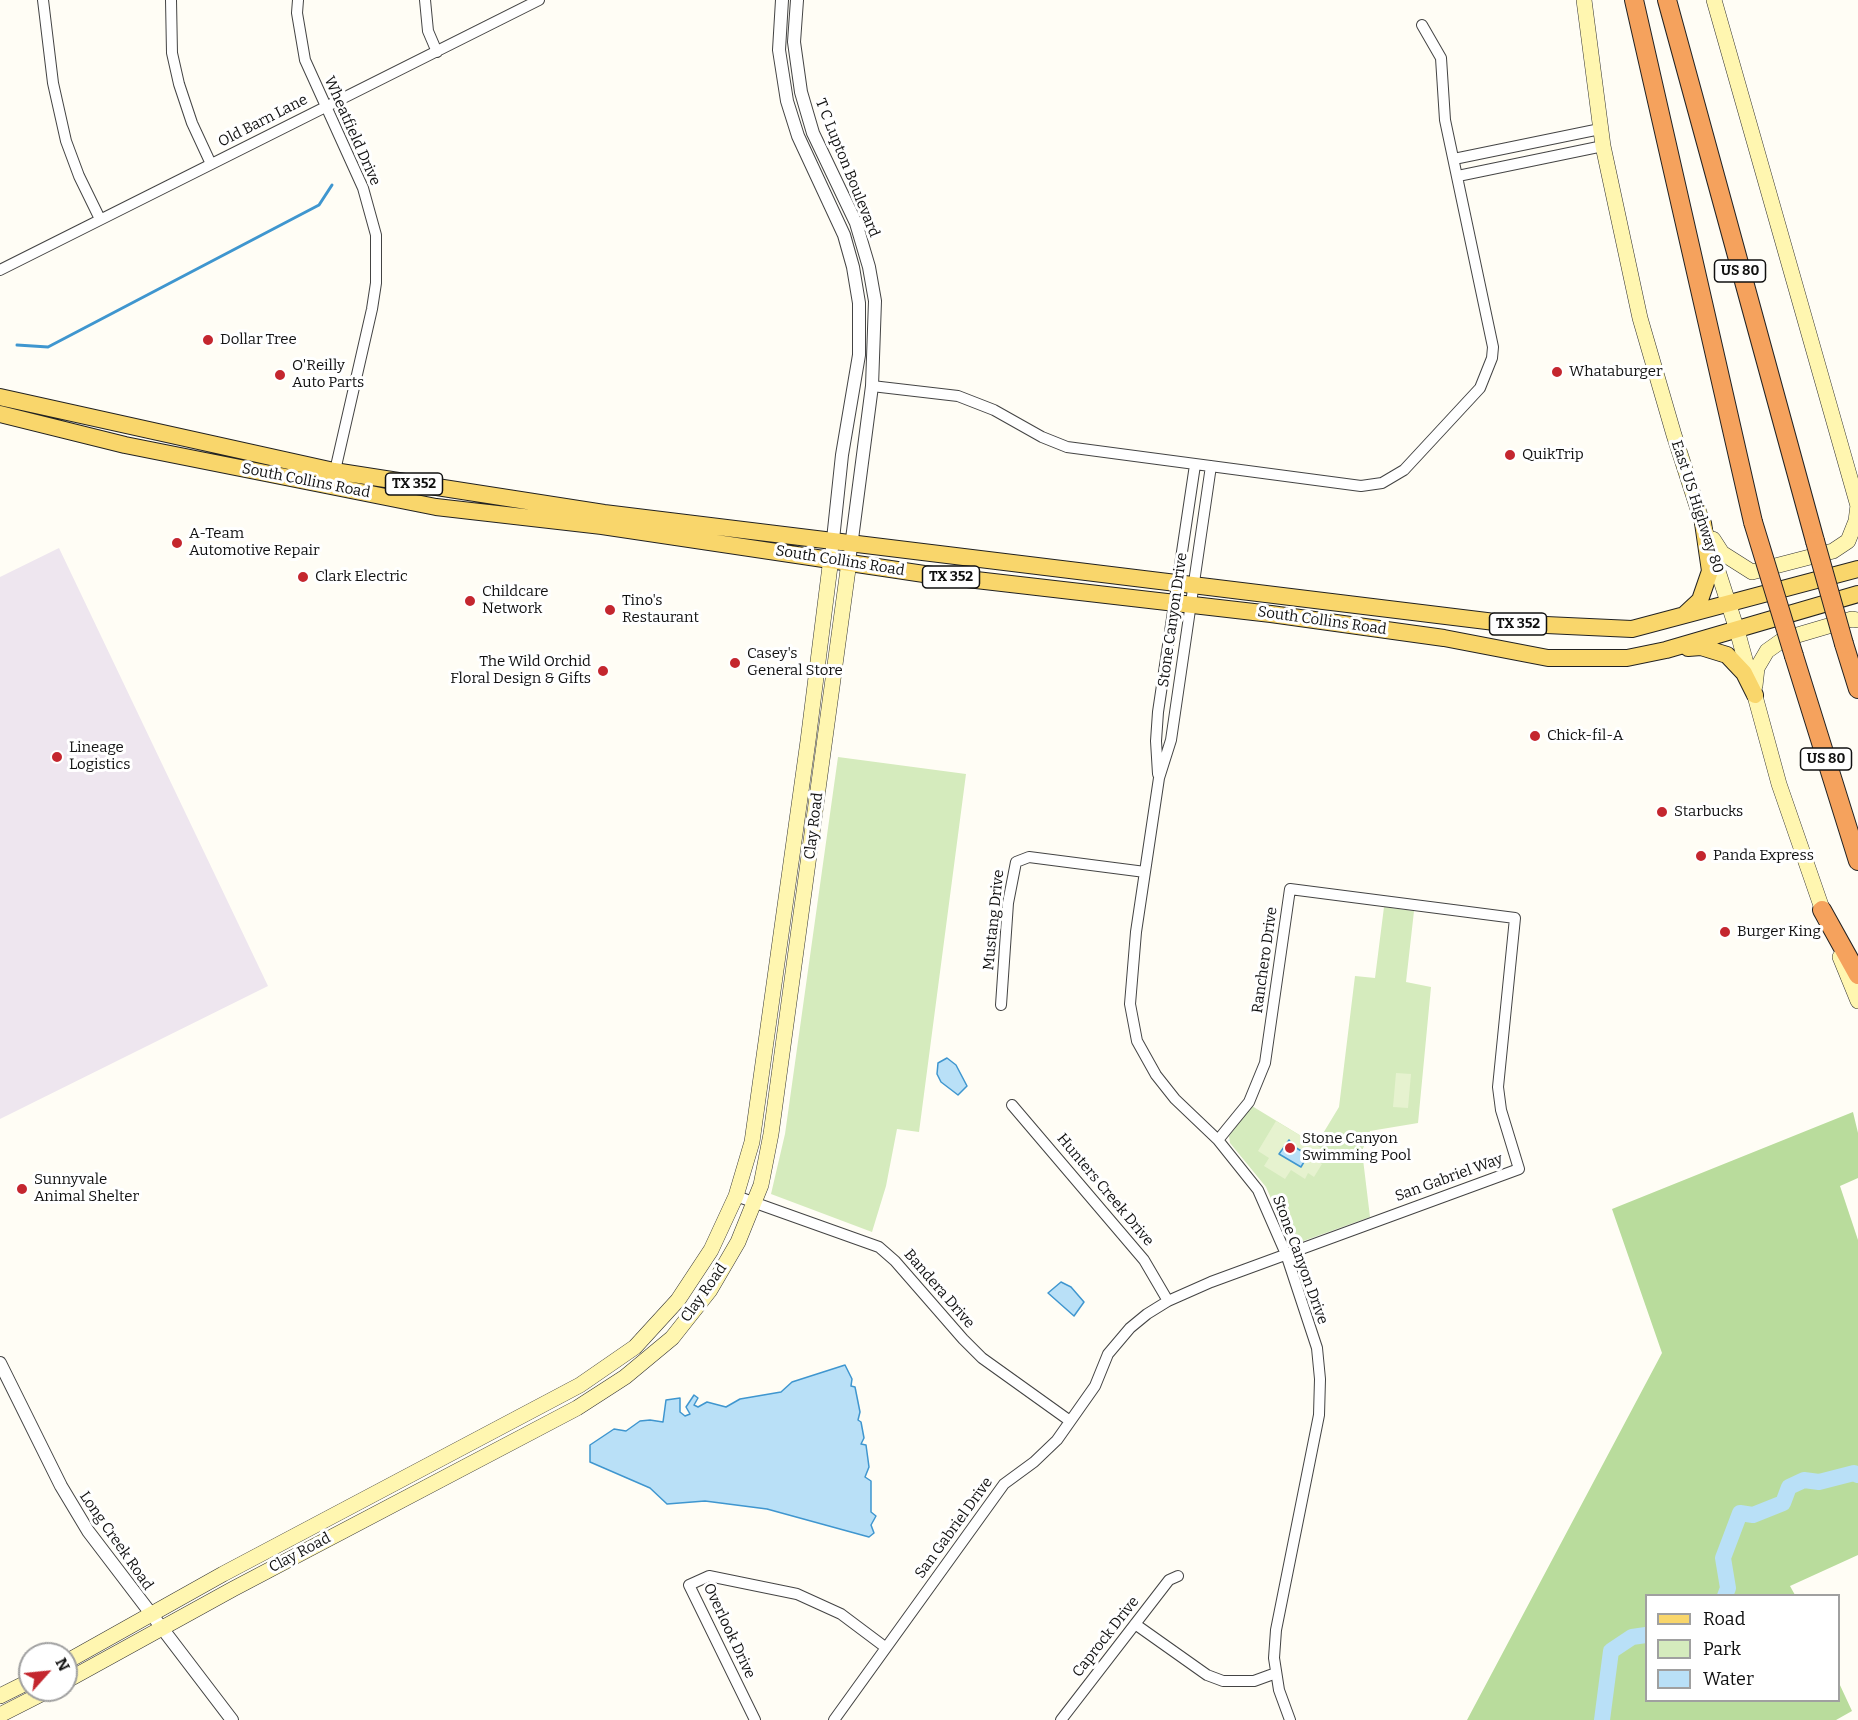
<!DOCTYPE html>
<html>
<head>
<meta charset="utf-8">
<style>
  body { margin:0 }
  #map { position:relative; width:1858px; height:1720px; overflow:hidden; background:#fffdf5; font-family:Bitter,serif }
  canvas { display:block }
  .legend { position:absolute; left:1645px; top:1594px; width:195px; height:108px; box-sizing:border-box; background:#fff; border:2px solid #a0a0a0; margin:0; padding:8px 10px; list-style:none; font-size:18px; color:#111 }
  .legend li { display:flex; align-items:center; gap:12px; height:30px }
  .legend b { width:30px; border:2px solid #a0a0a0 }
  .north { position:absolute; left:18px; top:1642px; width:60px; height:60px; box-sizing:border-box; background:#fff; border:2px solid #a0a0a0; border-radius:50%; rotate:63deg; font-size:16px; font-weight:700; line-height:24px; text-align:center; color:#111 }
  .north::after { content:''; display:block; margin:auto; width:21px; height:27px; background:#c4262e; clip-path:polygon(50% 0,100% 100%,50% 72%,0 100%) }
</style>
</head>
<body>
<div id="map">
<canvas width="1858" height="1720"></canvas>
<ul class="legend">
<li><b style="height:8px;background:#f9d66b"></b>Road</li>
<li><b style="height:16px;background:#d5ebbd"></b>Park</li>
<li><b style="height:16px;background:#b9e0f7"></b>Water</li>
</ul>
<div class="north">N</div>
</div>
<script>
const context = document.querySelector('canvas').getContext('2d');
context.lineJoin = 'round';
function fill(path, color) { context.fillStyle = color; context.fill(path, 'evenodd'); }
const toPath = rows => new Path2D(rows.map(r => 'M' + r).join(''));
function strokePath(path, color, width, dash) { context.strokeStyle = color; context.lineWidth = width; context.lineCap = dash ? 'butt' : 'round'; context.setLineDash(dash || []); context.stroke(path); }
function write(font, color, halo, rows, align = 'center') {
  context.font = font + ' Bitter,serif'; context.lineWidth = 6; context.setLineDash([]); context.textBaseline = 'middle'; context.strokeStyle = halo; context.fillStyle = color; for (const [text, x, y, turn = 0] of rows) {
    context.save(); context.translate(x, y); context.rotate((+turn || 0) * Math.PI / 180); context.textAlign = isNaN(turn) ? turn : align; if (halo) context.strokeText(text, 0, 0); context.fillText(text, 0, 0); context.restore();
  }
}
const industrial = toPath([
  [59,548,268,986,0,1119,0,577]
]);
const green = toPath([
  [838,757,966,774,919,1132,897,1129,886,1186,872,1232,771,1194,785,1134],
  [1384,907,1414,911,1406,982,1431,987,1418,1123,1370,1131,1362,1151,1370,1217,1295,1244,1289,1240,1266,1187,1230,1143,1229,1136,1252,1106,1316,1145,1339,1107,1355,976,1375,978]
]);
const forest = toPath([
  [1853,1112,1858,1133,1858,1178,1840,1186,1858,1240,1858,1555,1790,1586,1795,1595,1646,1596,1646,1700,1838,1700,1839,1683,1852,1711,1836,1720,1467,1720,1662,1353,1612,1209]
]);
const pitch = toPath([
  [1396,1073,1411,1074,1408,1108,1393,1107],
  [1276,1121,1324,1150,1318,1161,1322,1164,1314,1177,1308,1173,1305,1179,1291,1170,1285,1179,1264,1166,1269,1158,1258,1151]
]);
const water = toPath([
  [947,1058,956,1065,967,1086,958,1095,941,1082,937,1074,938,1063,947,1058],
  [1289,1140,1293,1146,1308,1155,1301,1167,1279,1154,1289,1140],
  [1061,1282,1071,1287,1084,1302,1074,1316,1048,1293,1061,1282],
  [845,1365,852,1379,851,1386,855,1387,860,1412,858,1420,861,1422,864,1438,861,1444,866,1445,869,1467,865,1477,871,1481,871,1512,876,1516,871,1525,874,1533,869,1537,767,1509,705,1501,667,1504,650,1488,590,1462,590,1445,614,1429,626,1431,640,1421,650,1420,663,1422,666,1400,680,1398,680,1412,685,1416,690,1414,686,1407,694,1395,698,1398,694,1405,698,1407,707,1402,726,1407,740,1399,781,1392,792,1382,845,1365]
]);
const stream = toPath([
  [17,345,48,347,319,205,332,185]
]);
const river = toPath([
  [1725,1596,1728,1588,1723,1558,1740,1513,1753,1515,1783,1503,1789,1487,1804,1480,1819,1482,1854,1473,1858,1475],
  [1602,1720,1611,1651,1632,1637,1646,1635]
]);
const minor = toPath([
  [43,0,53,83,66,141,79,176,100,219],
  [171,0,172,53,179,84,192,123,211,164],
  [298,0,297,13,305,60,363,188,376,235,376,283,372,309,334,475],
  [425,0,428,31,437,52],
  [1454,159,1600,129],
  [1458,176,1603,146],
  [0,270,539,0],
  [872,386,958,396,994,410,1042,437,1067,447,1361,486,1382,483,1404,470,1480,388,1492,358,1493,347,1445,120,1441,58,1422,25],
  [1211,466,1171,740,1159,778,1136,932,1130,1004,1137,1041,1156,1075,1175,1099,1218,1140,1258,1190,1286,1254,1317,1348,1320,1379,1319,1415,1276,1630,1274,1658,1279,1690,1290,1720],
  [1158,774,1156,741,1158,712,1195,465],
  [1001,1005,1008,903,1016,862,1029,857,1145,872],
  [1012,1105,1144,1260,1168,1301],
  [736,1196,879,1247,895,1261,963,1339,982,1358,1070,1421],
  [1135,1624,1207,1675,1223,1681,1254,1681,1276,1673],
  [755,1720,689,1585,709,1576,797,1594,841,1614,885,1647],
  [834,1720,1004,1484,1034,1462,1057,1440,1095,1386,1108,1354,1130,1328,1147,1314,1168,1301,1211,1282,1519,1169,1501,1110,1498,1087,1515,918,1290,889,1265,1063,1249,1102,1218,1140],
  [1061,1720,1169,1580,1178,1576]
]);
const tertiary = toPath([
  [782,0,779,50,787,101,798,136,844,235,853,267,859,303,859,355,842,455,831,558],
  [797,0,794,42,801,92,813,133,856,223,869,267,875,301,872,386,849,562],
  [0,1363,61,1486,88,1531,232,1720]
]);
const secondary = toPath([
  [1584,0,1603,146,1640,318,1674,435,1737,630,1779,784,1826,920],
  [1714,0,1858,506],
  [1713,539,1722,553,1752,572,1833,551,1848,541,1856,521,1858,505],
  [1755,686,1757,668,1767,651,1784,639,1852,619,1858,620],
  [1840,957,1858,1001],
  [66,1662,223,1574,580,1385,635,1347,678,1300,711,1250,736,1196,752,1142,808,741,831,558],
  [66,1681,233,1589,577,1408,625,1377,672,1338,710,1290,738,1242,761,1185,771,1134,849,562],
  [0,1696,30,1681],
  [0,1715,49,1690]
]);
const primary = toPath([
  [0,397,334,471,604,513,1503,623,1632,629,1858,569],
  [0,414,125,445,436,507,602,526,924,574,1271,614,1444,638,1548,658,1627,658,1666,650,1858,594],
  [1685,614,1700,600,1710,571,1703,523],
  [1688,648,1701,647,1727,655,1744,673,1755,695]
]);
const motorway = toPath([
  [1634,0,1753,522],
  [1667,0,1815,541],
  [1844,644,1858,689],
  [1794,656,1858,861],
  [1822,910,1858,975]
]);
const motorwayBridge = toPath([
  [1753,522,1794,656],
  [1815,541,1844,644]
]);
const markers = [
  [208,340,6,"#c4262e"],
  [1557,372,6,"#c4262e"],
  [280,375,6,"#c4262e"],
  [1510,455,6,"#c4262e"],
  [177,543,6,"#c4262e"],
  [303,577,6,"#c4262e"],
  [470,601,6,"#c4262e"],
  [610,610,6,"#c4262e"],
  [735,663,6,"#c4262e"],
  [603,671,6,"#c4262e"],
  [1535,736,6,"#c4262e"],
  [57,757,6,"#c4262e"],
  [1662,812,6,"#c4262e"],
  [1701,856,6,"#c4262e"],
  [1725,932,6,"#c4262e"],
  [1290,1148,6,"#c4262e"],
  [22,1189,6,"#c4262e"]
];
const shields = [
  [1740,271,51],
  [414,484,57],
  [951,577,57],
  [1518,624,57],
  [1826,759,51]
];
const shieldNames = [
  ["US 80",1740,271],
  ["TX 352",414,484],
  ["TX 352",951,577],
  ["TX 352",1518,624],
  ["US 80",1826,759]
];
const streetNames = [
  ["Old Barn Lane",263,121,-27],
  ["Wheatfield Drive",352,131,66],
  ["T C Lupton Boulevard",847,168,68],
  ["South Collins Road",306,481,11],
  ["East US Highway 80",1697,507,72],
  ["South Collins Road",840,561,9],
  ["Stone Canyon Drive",1173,620,-82],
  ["South Collins Road",1322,621,8],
  ["Clay Road",814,826,-83],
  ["Mustang Drive",994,920,-84],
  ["Ranchero Drive",1265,960,-82],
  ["San Gabriel Way",1449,1178,-20],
  ["Hunters Creek Drive",1105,1190,50],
  ["Stone Canyon Drive",1300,1260,70],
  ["Bandera Drive",939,1289,49],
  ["Clay Road",704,1293,-55],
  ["San Gabriel Drive",954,1528,-54],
  ["Long Creek Road",116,1541,55],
  ["Clay Road",300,1553,-28],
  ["Overlook Drive",729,1631,65],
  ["Caprock Drive",1106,1637,-52]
];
const poiNames = [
  ["Dollar Tree",220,340],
  ["O'Reilly",292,366],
  ["Auto Parts",292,383],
  ["Whataburger",1569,372],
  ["QuikTrip",1522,455],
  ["A-Team",189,534],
  ["Automotive Repair",189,551],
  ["Clark Electric",315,577],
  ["Childcare",482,592],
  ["Network",482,609],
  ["Tino's",622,601],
  ["Restaurant",622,618],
  ["Casey's",747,654],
  ["General Store",747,671],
  ["The Wild Orchid",591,662,"right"],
  ["Floral Design & Gifts",591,679,"right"],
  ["Chick-fil-A",1547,736],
  ["Lineage",69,748],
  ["Logistics",69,765],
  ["Starbucks",1674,812],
  ["Panda Express",1713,856],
  ["Burger King",1737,932],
  ["Stone Canyon",1302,1139],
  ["Swimming Pool",1302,1156],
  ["Sunnyvale",34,1180],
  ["Animal Shelter",34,1197]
];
fill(industrial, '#eee6ef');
fill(green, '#d5ebbd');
fill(forest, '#b9dc9c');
fill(pitch, '#e6f2cf');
fill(water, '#b9e0f7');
strokePath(water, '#3f96cf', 1.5);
strokePath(stream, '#3f96cf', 3);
strokePath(river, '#b9e0f7', 16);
strokePath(minor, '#444', 12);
strokePath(tertiary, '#444', 14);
strokePath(secondary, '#333', 16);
strokePath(primary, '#222', 18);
strokePath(motorway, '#222', 20);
strokePath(minor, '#fff', 10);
strokePath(tertiary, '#fff', 12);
strokePath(secondary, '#fff6b0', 15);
strokePath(primary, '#f9d66b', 16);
strokePath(motorway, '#f5a25d', 18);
strokePath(motorwayBridge, '#222', 20, []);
strokePath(motorwayBridge, '#f5a25d', 18);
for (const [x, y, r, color] of markers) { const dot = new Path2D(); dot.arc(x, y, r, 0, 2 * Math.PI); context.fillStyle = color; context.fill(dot); strokePath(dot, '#fff', 2); }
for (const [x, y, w] of shields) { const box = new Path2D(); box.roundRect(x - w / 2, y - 11, w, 22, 4.5); context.fillStyle = '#fff'; context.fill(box); strokePath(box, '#111', 1.5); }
write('bold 14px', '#111', null, shieldNames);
write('15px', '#111', '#fff', streetNames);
write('15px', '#111', '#fff', poiNames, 'left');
</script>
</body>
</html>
